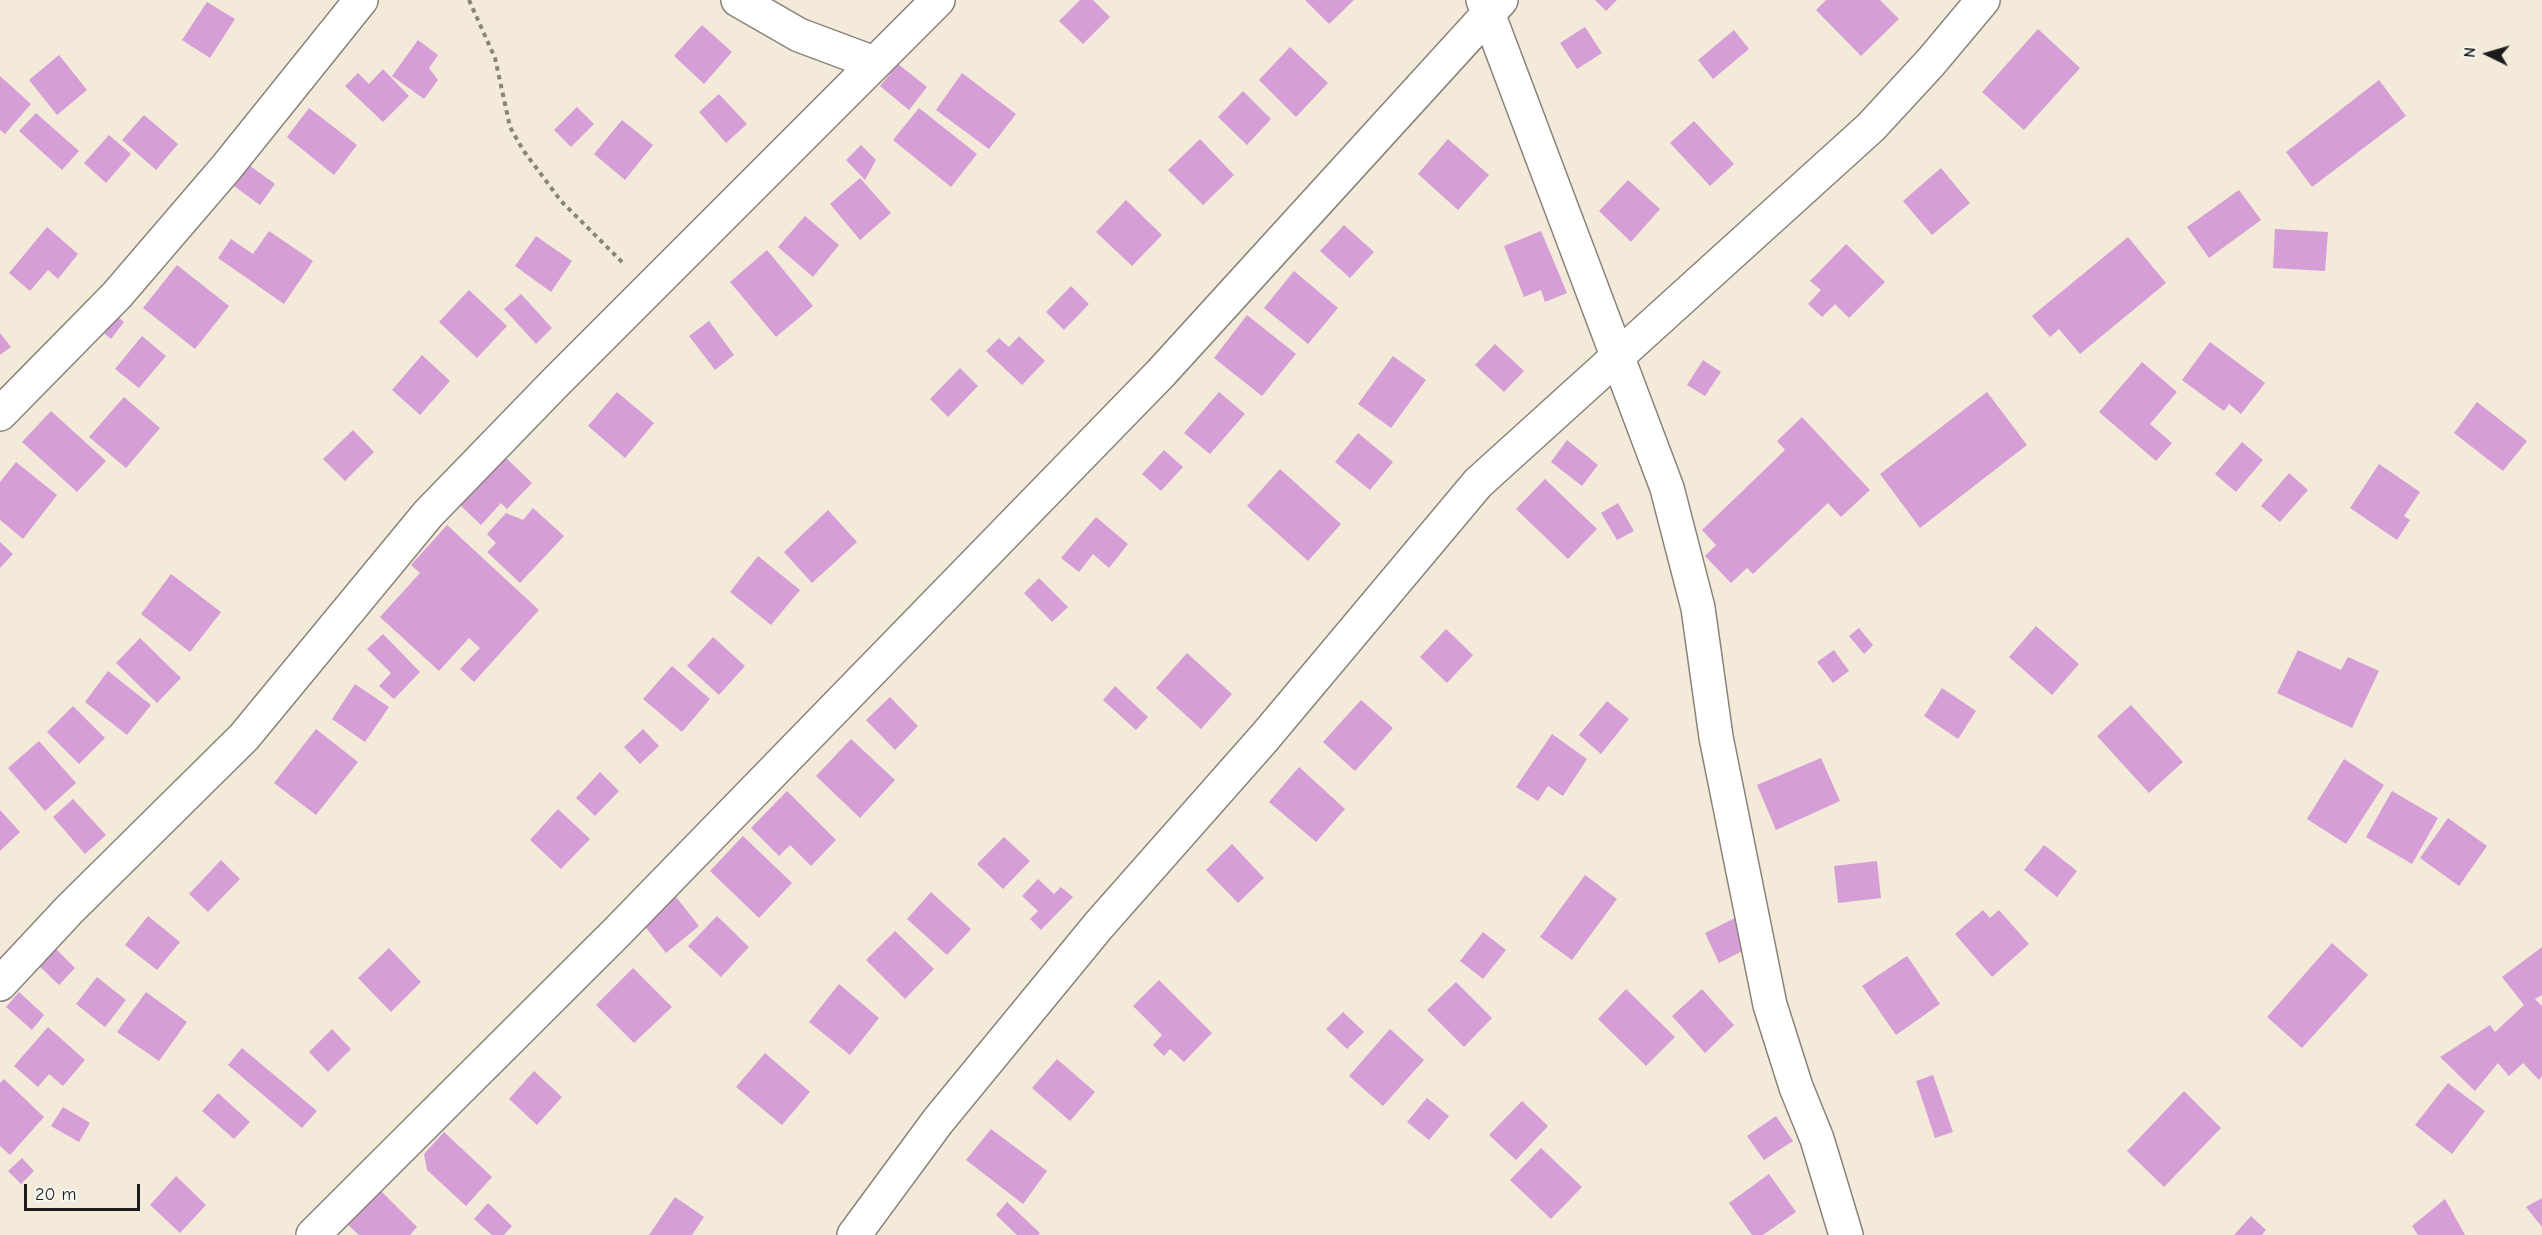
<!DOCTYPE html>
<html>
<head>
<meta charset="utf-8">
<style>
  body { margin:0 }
  #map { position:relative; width:2542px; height:1235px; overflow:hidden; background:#f3eada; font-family:"Comic Neue",sans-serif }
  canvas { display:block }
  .north { position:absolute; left:2458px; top:24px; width:60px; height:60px; -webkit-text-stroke:4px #f6f6f2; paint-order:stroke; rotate:275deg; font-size:16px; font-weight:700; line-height:24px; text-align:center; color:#1c1c1c }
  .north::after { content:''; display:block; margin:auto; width:21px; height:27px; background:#1c1c1c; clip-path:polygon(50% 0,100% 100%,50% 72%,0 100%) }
  .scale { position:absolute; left:24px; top:1184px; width:116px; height:27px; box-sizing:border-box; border:3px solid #1c1c1c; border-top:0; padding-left:8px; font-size:18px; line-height:21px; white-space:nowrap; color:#1c1c1c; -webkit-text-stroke:4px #f6f6f2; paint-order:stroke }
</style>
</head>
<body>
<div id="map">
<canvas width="2542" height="1235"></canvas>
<div class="north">N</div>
<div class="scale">20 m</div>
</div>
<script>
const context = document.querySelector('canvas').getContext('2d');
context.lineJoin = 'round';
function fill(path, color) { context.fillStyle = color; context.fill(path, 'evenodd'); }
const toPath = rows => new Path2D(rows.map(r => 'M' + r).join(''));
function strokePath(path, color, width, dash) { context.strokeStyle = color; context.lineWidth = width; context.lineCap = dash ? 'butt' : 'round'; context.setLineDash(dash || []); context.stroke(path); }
const building = toPath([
  [1080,0,1093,0,1110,17,1083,44,1059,21],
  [1305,0,1354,0,1329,24],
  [1595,0,1617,0,1606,11],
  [1826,0,1880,0,1899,19,1861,56,1816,10],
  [207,2,235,19,210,58,182,40],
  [702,25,732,52,704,84,674,56],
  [1585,27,1602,53,1577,69,1560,43],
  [2038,29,2080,68,2024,130,1982,92],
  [1734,30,1749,49,1713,79,1698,60],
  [418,40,438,55,429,68,438,80,424,99,392,76],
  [1290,47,1328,83,1296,117,1259,80],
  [59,55,87,90,57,115,29,80],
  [898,64,927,87,909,110,880,86],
  [383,69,409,96,383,122,345,86,358,73,369,84],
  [962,73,1016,114,989,149,936,110],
  [0,76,31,104,5,134,0,130],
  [2379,80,2406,116,2312,187,2286,152],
  [1243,91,1271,119,1247,145,1218,117],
  [719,94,747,124,726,143,699,112],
  [577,107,594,124,571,147,554,130],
  [309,108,357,145,334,175,287,137],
  [919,108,977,154,951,187,893,140],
  [36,113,79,151,62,170,19,131],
  [144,115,178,144,156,170,122,140],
  [622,120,653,145,625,180,594,154],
  [1694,121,1734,164,1710,186,1670,143],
  [109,135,131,154,106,183,84,163],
  [1200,139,1234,175,1203,205,1168,170],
  [1448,139,1489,175,1458,210,1418,174],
  [861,145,876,160,865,180,846,160],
  [242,160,275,184,260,205,227,181],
  [1941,168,1970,203,1932,235,1903,201],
  [860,178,891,213,860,240,830,204],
  [1628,180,1660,209,1631,242,1599,211],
  [2239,190,2261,220,2209,258,2187,227],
  [1126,200,1162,235,1132,266,1096,232],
  [805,216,839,245,813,277,778,247],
  [1344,225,1374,252,1350,278,1320,251],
  [47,227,78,254,58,279,48,270,30,291,9,273],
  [2275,229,2328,232,2325,271,2273,268],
  [269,231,313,261,284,304,218,258,231,239,253,254],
  [1541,231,1567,293,1545,302,1541,290,1524,297,1504,246],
  [536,236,572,261,551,292,515,266],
  [2128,237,2166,283,2080,354,2059,329,2050,337,2032,316],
  [1846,244,1885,282,1849,318,1835,304,1822,317,1808,304,1821,290,1810,281],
  [767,250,813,306,776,337,730,282],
  [177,265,229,306,195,349,143,308],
  [1294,271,1338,308,1308,344,1264,308],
  [1071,286,1089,304,1064,330,1046,312],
  [469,290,507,326,477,358,439,322],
  [521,294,552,328,536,344,504,309],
  [112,311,124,322,111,339,98,328],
  [1247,315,1296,354,1262,396,1214,358],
  [709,321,734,355,715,370,689,336],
  [0,333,11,347,0,355],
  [142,336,166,356,139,388,115,369],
  [1019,336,1045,361,1022,385,986,351,999,338,1009,347],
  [2210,342,2265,383,2241,414,2229,404,2224,411,2182,380],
  [1495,344,1524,371,1504,392,1475,365],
  [422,355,450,381,420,415,392,390],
  [1393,356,1426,380,1391,428,1358,404],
  [1703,360,1721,372,1705,396,1687,385],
  [2142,362,2177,392,2150,424,2172,443,2156,461,2099,412],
  [960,368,978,386,948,417,930,399],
  [617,392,654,423,625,458,588,426],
  [1219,392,1245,414,1210,454,1184,433],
  [1987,392,2027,445,1920,528,1880,474],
  [124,397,160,428,126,468,89,437],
  [2477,402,2527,441,2503,471,2454,433],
  [51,411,106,461,77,492,22,442],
  [1802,417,1870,490,1841,517,1828,503,1753,574,1747,568,1731,583,1705,556,1716,545,1702,530,1785,450,1777,441],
  [353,430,374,452,345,481,323,459],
  [1358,433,1393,462,1370,490,1335,462],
  [1567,440,1598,465,1582,486,1551,462],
  [2242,442,2263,460,2236,492,2215,474],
  [1164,450,1183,467,1161,491,1142,474],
  [503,455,532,483,507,509,501,503,481,525,458,503],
  [16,462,57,495,23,539,0,520,0,482],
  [2379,464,2420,492,2404,516,2410,520,2397,540,2350,508],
  [1280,469,1341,524,1308,561,1247,506],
  [2289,473,2308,490,2280,522,2261,506],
  [1545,479,1597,529,1568,559,1516,509],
  [1618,503,1634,531,1617,540,1601,513],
  [533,508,564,536,520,583,487,552,496,543,487,534,506,513,523,520],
  [828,510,857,542,812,583,784,552],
  [1096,517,1128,544,1109,568,1093,554,1079,572,1061,558],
  [447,525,539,610,474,682,460,669,480,648,469,638,439,671,380,617,420,573,411,565],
  [0,542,13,554,0,568],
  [758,556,800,590,771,625,730,592],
  [171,574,221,612,190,652,141,614],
  [1039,578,1068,607,1052,622,1024,593],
  [2036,626,2079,664,2052,695,2009,657],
  [1859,628,1873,645,1864,654,1849,636],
  [1446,629,1473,655,1447,683,1420,657],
  [383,634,420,672,394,699,379,686,391,673,367,649],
  [713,637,745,666,719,695,687,666],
  [140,638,181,678,157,703,116,663],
  [1834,650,1849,671,1833,683,1817,662],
  [2298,650,2341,670,2348,657,2379,671,2352,728,2277,693],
  [1187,653,1232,694,1201,729,1156,688],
  [672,666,710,699,682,732,643,699],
  [108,671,151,705,127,735,85,702],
  [355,684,389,707,365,742,332,719],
  [1115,686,1148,717,1136,730,1103,700],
  [1942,688,1976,711,1958,739,1924,716],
  [890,697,918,726,895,750,866,720],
  [1361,700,1393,728,1355,771,1323,742],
  [1607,701,1629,719,1601,754,1579,735],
  [2131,705,2183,762,2149,793,2097,736],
  [73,706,105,738,79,764,47,732],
  [316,729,358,762,316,815,274,783],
  [643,729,659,746,640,764,624,747],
  [1552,734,1587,759,1563,796,1548,786,1538,801,1516,787],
  [851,739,895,780,860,818,816,776],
  [39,741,76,783,45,811,8,768],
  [1821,758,1840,801,1776,830,1757,785],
  [2344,759,2384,785,2346,844,2307,819],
  [1299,767,1345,809,1316,842,1269,802],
  [600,772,619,791,595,816,576,798],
  [787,791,836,840,811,866,790,845,779,856,751,828],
  [2392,791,2438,818,2412,864,2366,837],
  [73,799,106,835,85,854,53,817],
  [558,809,590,839,561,869,530,840],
  [0,810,20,832,0,851],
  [2448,818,2487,846,2459,886,2420,858],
  [743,836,792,883,759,918,710,871],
  [1004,837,1030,861,1003,889,977,864],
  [1232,844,1264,878,1238,903,1206,870],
  [2044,845,2077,871,2057,897,2024,870],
  [221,860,240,879,208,912,189,894],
  [1877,861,1881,898,1838,903,1834,866],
  [1585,875,1617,899,1572,960,1540,937],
  [1038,879,1054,894,1061,887,1073,897,1041,930,1030,919,1038,911,1022,896],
  [931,892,971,929,947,955,907,919],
  [676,897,699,926,666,953,643,924],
  [1983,910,1990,918,1999,910,2029,944,1992,977,1955,934],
  [1741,915,1748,948,1719,963,1705,933],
  [148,916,180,942,157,970,125,945],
  [717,916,749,947,721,977,688,946],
  [895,931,934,969,905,999,866,960],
  [1483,932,1506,950,1483,979,1460,961],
  [2332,943,2368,975,2302,1048,2267,1017],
  [54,947,75,968,59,985,37,964],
  [2542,947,2542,995,2535,999,2542,1006,2542,1076,2539,1080,2523,1063,2509,1076,2498,1063,2475,1091,2440,1057,2490,1025,2495,1032,2524,1005,2502,977],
  [389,948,421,982,391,1012,358,978],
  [1907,956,1940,1004,1896,1035,1862,986],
  [633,968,672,1007,634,1043,596,1005],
  [97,977,126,1000,105,1027,76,1004],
  [1159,980,1212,1033,1184,1062,1170,1049,1164,1056,1153,1045,1162,1035,1133,1006],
  [1456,982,1492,1018,1464,1047,1427,1010],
  [839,984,879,1018,850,1055,809,1022],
  [1626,989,1675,1037,1646,1066,1598,1019],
  [1702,989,1734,1025,1705,1053,1672,1016],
  [19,992,44,1015,32,1030,6,1007],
  [146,992,187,1022,159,1061,117,1032],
  [1343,1012,1364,1032,1347,1049,1326,1029],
  [48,1027,85,1060,63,1086,49,1074,38,1087,14,1066],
  [332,1029,351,1049,328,1072,309,1052],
  [1390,1029,1424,1060,1383,1106,1349,1076],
  [242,1048,317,1111,302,1128,228,1065],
  [765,1053,810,1092,782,1125,736,1087],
  [1057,1059,1095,1092,1070,1121,1032,1088],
  [534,1071,562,1097,537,1125,509,1099],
  [1933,1075,1953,1132,1935,1138,1916,1081],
  [4,1079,44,1117,10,1155,0,1146,0,1083],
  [2448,1083,2485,1111,2452,1154,2415,1125],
  [2184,1091,2221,1128,2164,1187,2127,1151],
  [218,1093,250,1122,234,1139,202,1111],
  [1427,1098,1449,1116,1429,1140,1407,1122],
  [1522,1101,1548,1126,1516,1160,1489,1135],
  [63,1107,90,1123,79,1142,51,1126],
  [1776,1116,1793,1141,1764,1160,1747,1136],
  [991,1129,1047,1171,1023,1204,966,1160],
  [444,1132,492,1177,466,1206,427,1170,424,1154],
  [1541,1148,1582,1187,1551,1219,1510,1180],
  [22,1158,34,1171,21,1184,8,1171],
  [1769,1174,1796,1212,1763,1235,1752,1235,1729,1203],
  [176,1176,206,1205,180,1233,150,1205],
  [380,1190,417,1227,410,1235,359,1235,347,1224],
  [675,1197,704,1217,692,1235,649,1235],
  [2542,1198,2542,1227,2526,1207],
  [2445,1199,2465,1235,2418,1235,2412,1226],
  [1007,1202,1040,1233,1038,1235,1017,1235,996,1215],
  [488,1203,512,1226,504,1235,492,1235,474,1219],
  [2251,1216,2266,1230,2262,1235,2234,1235]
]);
const path = toPath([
  [469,0,495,58,510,127,523,150,561,201,623,263]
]);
const street = toPath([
  [738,0,799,35,874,63],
  [1483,0,1667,488,1698,608,1716,737,1770,1005,1796,1087,1817,1139,1846,1235],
  [0,414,117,295,226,168,361,0],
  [0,984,69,910,244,737,428,514,554,384,938,0],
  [313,1235,617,932,1161,373,1501,0],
  [854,1235,938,1121,1099,925,1265,737,1478,483,1871,127,1931,62,1983,0]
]);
fill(building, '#d59ed7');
strokePath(street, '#88837b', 36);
strokePath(path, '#88837b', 4, [4.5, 4.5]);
strokePath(street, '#fff', 33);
</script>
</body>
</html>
